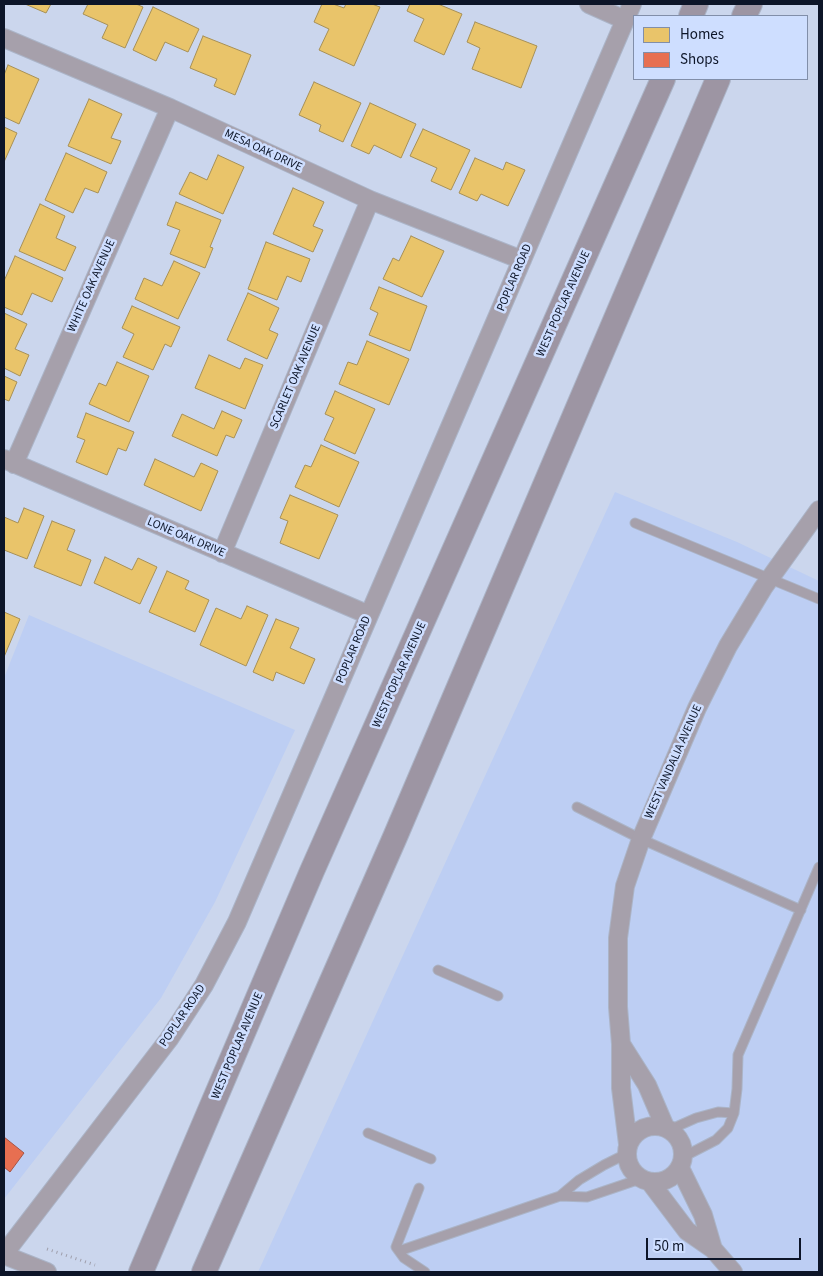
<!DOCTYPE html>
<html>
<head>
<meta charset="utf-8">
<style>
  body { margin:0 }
  #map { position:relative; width:823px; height:1276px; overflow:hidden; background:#cbd6ed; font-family:"Source Sans 3",sans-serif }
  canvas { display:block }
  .frame { position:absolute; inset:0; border:5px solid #0d1528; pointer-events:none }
  .legend { position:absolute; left:633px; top:15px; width:175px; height:65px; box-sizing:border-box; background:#cedeff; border:1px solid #818ea9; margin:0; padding:6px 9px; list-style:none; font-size:15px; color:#0d1528 }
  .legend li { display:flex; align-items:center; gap:10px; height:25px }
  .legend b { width:25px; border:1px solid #818ea9 }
  .scale { position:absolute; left:646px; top:1238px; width:155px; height:22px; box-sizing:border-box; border:2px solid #0d1528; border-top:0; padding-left:6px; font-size:15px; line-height:18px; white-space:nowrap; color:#0d1528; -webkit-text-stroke:4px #cedeff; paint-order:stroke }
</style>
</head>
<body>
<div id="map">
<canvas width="823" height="1276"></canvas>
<div class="frame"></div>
<ul class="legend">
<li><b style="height:14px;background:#e9c46a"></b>Homes</li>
<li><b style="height:14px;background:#e76f51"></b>Shops</li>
</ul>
<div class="scale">50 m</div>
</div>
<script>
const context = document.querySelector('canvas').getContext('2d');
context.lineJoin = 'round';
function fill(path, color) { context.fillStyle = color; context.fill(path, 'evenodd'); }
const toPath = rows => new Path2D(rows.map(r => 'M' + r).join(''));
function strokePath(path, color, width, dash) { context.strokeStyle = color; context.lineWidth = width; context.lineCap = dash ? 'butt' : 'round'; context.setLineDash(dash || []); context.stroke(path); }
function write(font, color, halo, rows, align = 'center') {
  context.font = font + ' "Source Sans 3",sans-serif'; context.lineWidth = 5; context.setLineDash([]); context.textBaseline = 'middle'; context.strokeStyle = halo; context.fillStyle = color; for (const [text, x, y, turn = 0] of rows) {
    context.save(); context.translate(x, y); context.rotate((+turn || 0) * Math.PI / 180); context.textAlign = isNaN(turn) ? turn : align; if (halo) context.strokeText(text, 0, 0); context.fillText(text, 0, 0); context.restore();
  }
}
const built = toPath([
  [615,492,737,542,819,581,819,1272,258,1272],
  [29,615,295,730,215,902,161,998,4,1199,4,678]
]);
const homes = toPath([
  [25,4,51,4,46,13,25,4],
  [88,4,136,4,143,7,125,48,102,38,108,25,83,14,88,4],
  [322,4,333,4,344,8,346,4,372,4,380,7,354,66,319,50,329,29,314,22,322,4],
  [410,4,438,4,462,14,444,55,414,41,424,19,407,11,410,4],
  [153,7,199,29,188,52,165,42,156,61,133,50,153,7],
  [475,22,537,46,521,88,472,69,480,48,467,42,475,22],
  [203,36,251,55,235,95,214,86,217,79,190,68,203,36],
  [8,65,39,79,19,124,4,117,4,75,8,65],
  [314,82,361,103,343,142,319,131,321,125,299,115,314,82],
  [89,99,122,114,111,138,121,141,111,164,68,146,89,99],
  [370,103,416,124,401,158,374,145,369,154,351,146,370,103],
  [4,127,17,133,4,162,4,127],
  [423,129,470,150,451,190,431,181,437,168,410,156,423,129],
  [66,153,107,172,98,193,85,188,73,213,45,200,66,153],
  [218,155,244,167,223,214,179,194,190,172,207,180,218,155],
  [475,158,503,170,506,162,525,170,508,206,481,194,477,201,459,193,475,158],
  [293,188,324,202,313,226,323,230,313,252,273,234,293,188],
  [176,202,221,220,210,247,213,248,205,268,170,254,180,230,167,225,176,202],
  [40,204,65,216,56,238,76,247,65,271,19,251,40,204],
  [411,236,444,251,422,297,383,279,393,258,399,261,411,236],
  [266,242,310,259,301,282,287,276,277,300,248,289,266,242],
  [15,256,63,278,52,302,32,293,22,315,4,307,4,281,15,256],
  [174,261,200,273,178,319,135,299,144,278,162,286,174,261],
  [379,287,427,306,410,351,369,335,378,313,370,309,379,287],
  [248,293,279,308,269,330,278,334,267,359,227,340,248,293],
  [132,306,180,327,171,347,165,344,153,370,123,357,134,334,122,328,132,306],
  [4,313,27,324,15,349,29,355,20,376,4,368,4,313],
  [367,341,409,359,389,405,339,384,348,362,357,365,367,341],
  [209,355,240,369,245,358,263,365,245,409,195,388,209,355],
  [117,362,149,376,129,422,89,404,99,383,106,386,117,362],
  [4,376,17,382,9,401,4,399,4,376],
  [335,391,375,409,355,454,324,440,334,418,325,414,335,391],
  [222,411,242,420,234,438,226,435,217,456,172,436,182,414,214,429,222,411],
  [86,413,134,432,126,451,118,448,107,475,76,462,85,440,77,437,86,413],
  [321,445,359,462,339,507,295,487,305,465,311,467,321,445],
  [155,459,194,477,201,463,218,471,201,511,144,485,155,459],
  [290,495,338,515,319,559,280,543,288,521,280,518,290,495],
  [24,508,44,516,27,559,4,550,4,517,18,523,24,508],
  [52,521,75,530,67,550,91,560,81,586,34,567,52,521],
  [105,557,132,570,138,558,157,567,140,604,94,583,105,557],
  [167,571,189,581,185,589,209,600,195,632,149,612,167,571],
  [247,606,268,615,246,666,200,645,216,608,241,619,247,606],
  [4,612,20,619,4,657,4,612],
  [276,619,299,628,290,648,315,659,304,684,276,672,273,681,253,672,276,619]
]);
const shops = toPath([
  [4,1137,24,1153,10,1172,4,1167,4,1137]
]);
const path = toPath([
  [47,1249,95,1265]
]);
const service = toPath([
  [635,523,819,599],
  [577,807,641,839,801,910],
  [438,970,498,996],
  [669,1130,696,1118,718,1112,734,1113],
  [368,1133,431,1159],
  [683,1157,716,1140,728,1128,734,1113,737,1089,738,1055,819,867],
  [419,1188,396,1247,404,1258,425,1272],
  [560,1196,587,1197,640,1179],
  [399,1251,560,1196,579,1180,604,1165,626,1154]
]);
const minor = toPath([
  [589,4,625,20],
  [4,38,170,108,370,200,522,260],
  [4,459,369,615],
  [14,464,170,108],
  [222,553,370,200],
  [621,1044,647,1085,665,1127],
  '627 1154a28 28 0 1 1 56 0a28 28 0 1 1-56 0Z',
  [628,1144,621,1088,621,1044,618,1007,618,938,625,886,641,839,697,708,728,646,763,588,819,510],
  [680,1168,703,1215,713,1249],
  [650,1182,687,1231,713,1249,733,1272],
  [4,1254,169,1039,204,985,237,922,632,4],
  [4,1255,47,1272]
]);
const secondary = toPath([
  [691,16,696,4],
  [744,16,750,4],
  [141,1272,312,871,663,79],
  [204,1272,395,837,718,79]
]);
const streetNames = [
  ["MESA OAK DRIVE",263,151,25],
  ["POPLAR ROAD",515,278,-67],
  ["WHITE OAK AVENUE",92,286,-66],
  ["WEST POPLAR AVENUE",564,304,-66],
  ["SCARLET OAK AVENUE",296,377,-67],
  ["LONE OAK DRIVE",186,538,23],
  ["POPLAR ROAD",354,650,-67],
  ["WEST POPLAR AVENUE",400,675,-66],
  ["WEST VANDALIA AVENUE",674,762,-66],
  ["POPLAR ROAD",183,1016,-56],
  ["WEST POPLAR AVENUE",238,1046,-67]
];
fill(built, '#bdcef3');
fill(homes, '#e9c46a');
strokePath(homes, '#a79056', 1);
fill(shops, '#e76f51');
strokePath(shops, '#a65445', 1);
strokePath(service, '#abb4c7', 11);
strokePath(minor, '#abb4c7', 20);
strokePath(secondary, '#abb4c7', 26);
strokePath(path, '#9f9fac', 3, [1, 4]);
strokePath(service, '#a6a0ab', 9);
strokePath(minor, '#a6a0ab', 18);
strokePath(secondary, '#9d95a3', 24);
write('12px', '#0d1528', '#cedeff', streetNames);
</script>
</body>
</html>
